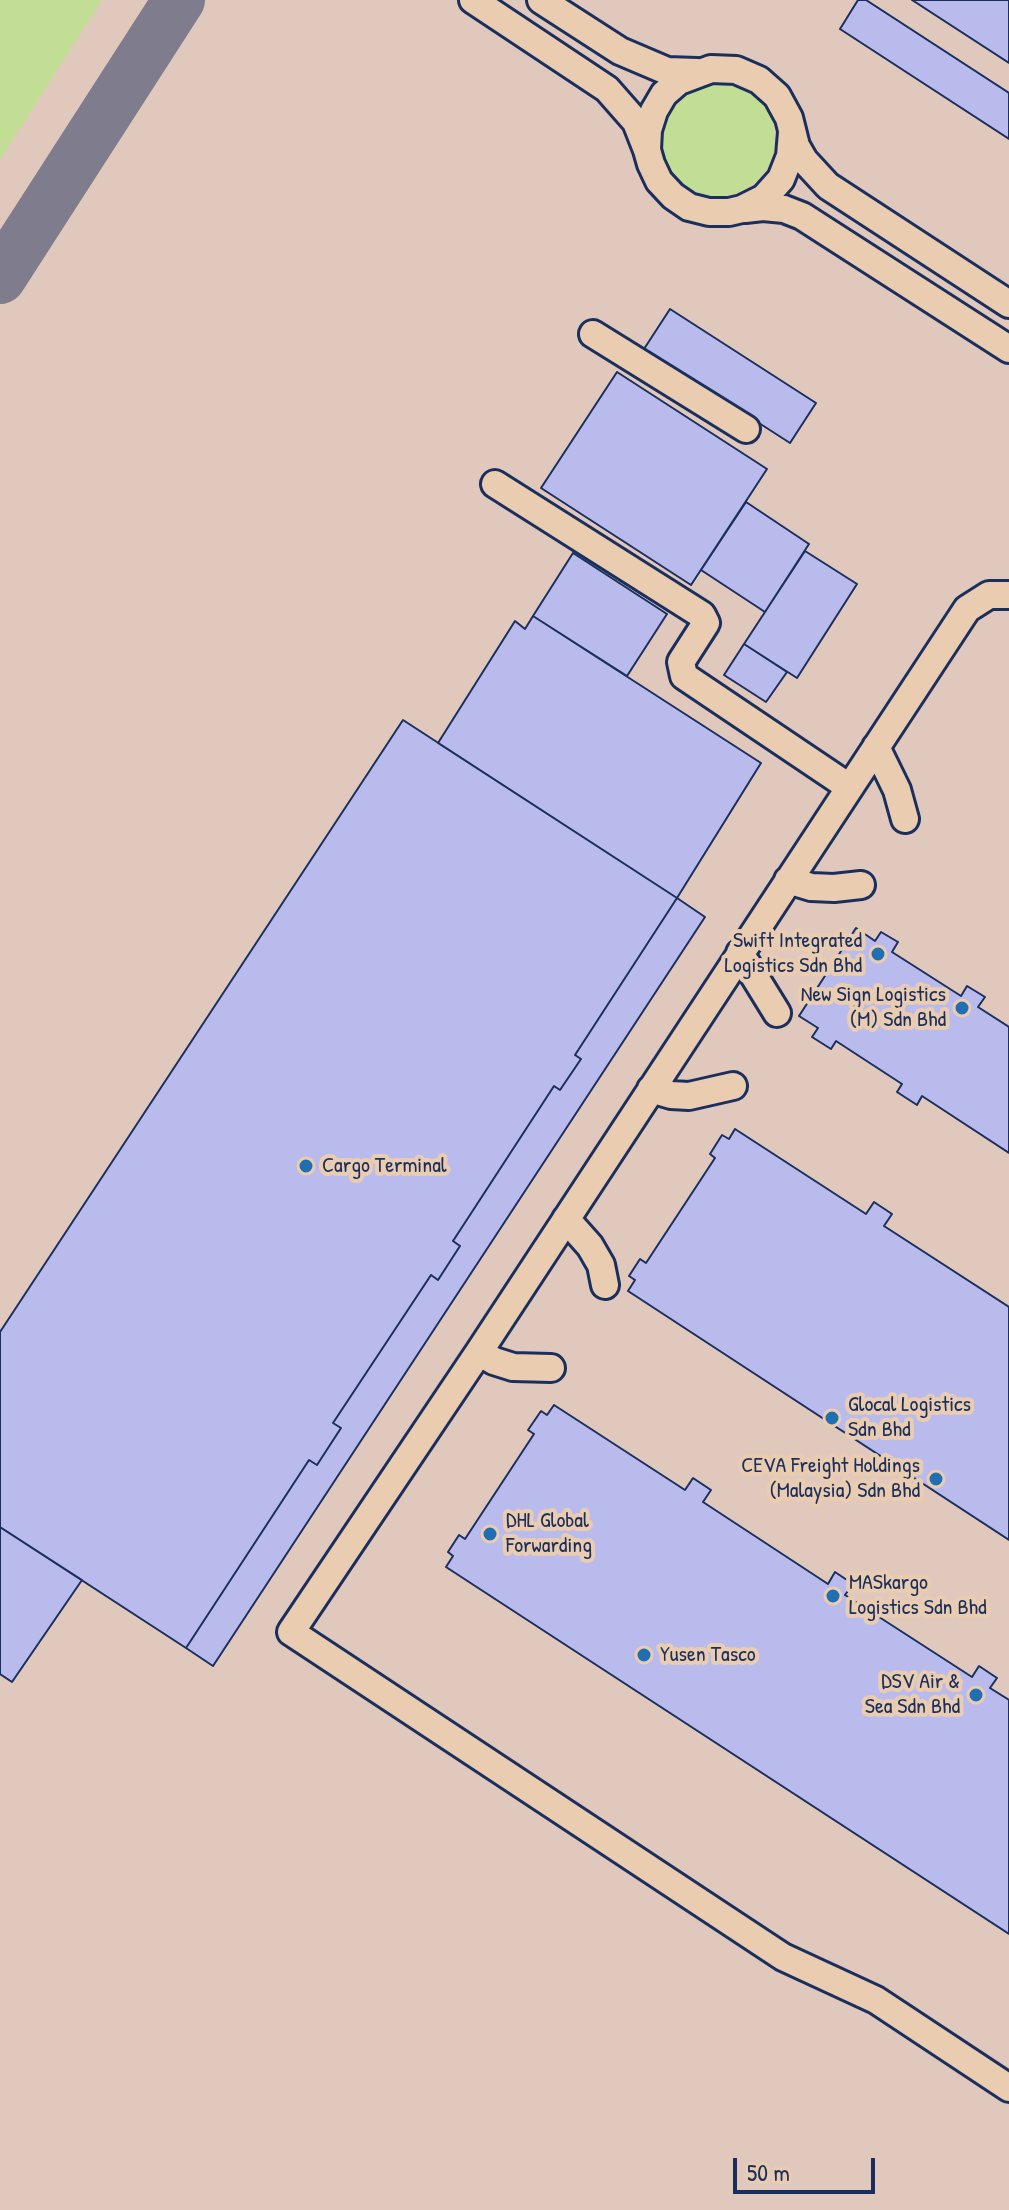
<!DOCTYPE html>
<html>
<head>
<meta charset="utf-8">
<style>
  body { margin:0 }
  #map { position:relative; width:1009px; height:2210px; overflow:hidden; background:#e0c9bc; font-family:"Patrick Hand",sans-serif }
  canvas { display:block }
  .scale { position:absolute; left:733px; top:2158px; width:142px; height:36px; box-sizing:border-box; border:4px solid #1b2f5e; border-top:0; padding-left:10px; font-size:24px; line-height:28px; white-space:nowrap; color:#1b2f5e; -webkit-text-stroke:6px #eaccb0; paint-order:stroke }
</style>
</head>
<body>
<div id="map">
<canvas width="1009" height="2210"></canvas>
<div class="scale">50 m</div>
</div>
<script>
const context = document.querySelector('canvas').getContext('2d');
context.lineJoin = 'round';
function fill(path, color) { context.fillStyle = color; context.fill(path, 'evenodd'); }
const toPath = rows => new Path2D(rows.map(r => 'M' + r).join(''));
function strokePath(path, color, width, dash) { context.strokeStyle = color; context.lineWidth = width; context.lineCap = dash ? 'butt' : 'round'; context.setLineDash(dash || []); context.stroke(path); }
function write(font, color, halo, rows, align = 'center') {
  context.font = font + ' "Patrick Hand",sans-serif'; context.lineWidth = 8; context.setLineDash([]); context.textBaseline = 'middle'; context.strokeStyle = halo; context.fillStyle = color; for (const [text, x, y, turn = 0] of rows) {
    context.save(); context.translate(x, y); context.rotate((+turn || 0) * Math.PI / 180); context.textAlign = isNaN(turn) ? turn : align; if (halo) context.strokeText(text, 0, 0); context.fillText(text, 0, 0); context.restore();
  }
}
const green = toPath([
  [0,0,102,0,0,160],
  '661 139a57 57 0 1 1 114 0a57 57 0 1 1-114 0Z'
]);
const taxiway = toPath([
  [0,278,179,0]
]);
const building = toPath([
  [858,0,866,0,1009,93,1009,139,840,29,858,0],
  [912,0,1009,0,1009,63,912,0],
  [670,309,816,403,790,443,644,349,670,309],
  [617,372,767,469,691,585,541,488,617,372],
  [746,502,809,544,765,612,701,570,746,502],
  [805,551,857,584,797,678,744,644,805,551],
  [573,553,667,614,627,676,533,616,573,553],
  [533,616,761,763,677,898,438,743,515,621,525,629,533,616],
  [744,644,787,672,766,702,724,675,744,644],
  [403,720,677,898,575,1055,581,1059,560,1090,554,1086,453,1241,460,1246,438,1280,431,1275,333,1423,341,1428,317,1465,309,1460,186,1648,0,1527,0,1332,403,720],
  [677,898,705,917,213,1666,186,1648,309,1460,317,1465,341,1428,333,1423,431,1275,438,1280,460,1246,453,1241,554,1086,560,1090,581,1059,575,1055,677,898],
  [856,928,875,941,881,932,898,942,892,952,961,996,967,986,985,997,978,1007,1009,1027,1009,1153,922,1096,917,1105,897,1092,902,1084,836,1041,831,1049,812,1037,818,1028,799,1016,856,928],
  [735,1129,866,1214,874,1202,892,1214,884,1226,1009,1307,1009,1540,628,1291,635,1280,629,1276,640,1259,646,1263,715,1158,710,1154,722,1135,729,1139,735,1129],
  [554,1405,685,1490,693,1478,711,1490,703,1502,828,1584,835,1572,853,1584,845,1595,972,1677,979,1666,997,1678,990,1688,1009,1700,1009,1934,446,1567,453,1556,448,1552,459,1535,465,1539,534,1434,528,1430,541,1411,547,1415,554,1405],
  [0,1527,82,1580,12,1682,0,1674,0,1527]
]);
const minor = toPath([
  [473,0,607,89,636,122,647,150],
  [541,0,620,51,667,71,697,72],
  [792,132,790,156,781,179,764,198,742,209,729,212,709,212,689,207,673,196,659,181,651,164,647,150,648,130,654,111,664,94,679,81,711,69,736,70,759,80,777,96,789,118,796,146,804,160,828,186,1009,304],
  [745,209,763,207,784,209,802,216,1009,349],
  [593,334,746,429],
  [495,484,702,615,706,623,681,662,684,676,849,787],
  [1009,595,989,595,967,609,479,1352,291,1632,783,1957,876,2000,1009,2088],
  [876,747,897,790,905,819],
  [788,880,811,887,834,888,861,885],
  [740,953,777,1013],
  [651,1089,671,1095,689,1096,733,1086],
  [566,1219,590,1246,601,1265,605,1285],
  [479,1352,494,1361,513,1367,551,1368]
]);
const markers = [
  [878,954,8,"#1f6fb2"],
  [962,1008,8,"#1f6fb2"],
  [306,1166,8,"#1f6fb2"],
  [832,1418,8,"#1f6fb2"],
  [936,1479,8,"#1f6fb2"],
  [490,1534,8,"#1f6fb2"],
  [833,1596,8,"#1f6fb2"],
  [644,1655,8,"#1f6fb2"],
  [976,1695,8,"#1f6fb2"]
];
const poiNames = [
  ["Swift Integrated",862,941,"right"],
  ["Logistics Sdn Bhd",862,966,"right"],
  ["New Sign Logistics",946,995,"right"],
  ["(M) Sdn Bhd",946,1020,"right"],
  ["Cargo Terminal",322,1166],
  ["Glocal Logistics",848,1405],
  ["Sdn Bhd",848,1430],
  ["CEVA Freight Holdings",920,1466,"right"],
  ["(Malaysia) Sdn Bhd",920,1491,"right"],
  ["DHL Global",506,1521],
  ["Forwarding",506,1546],
  ["MASkargo",849,1583],
  ["Logistics Sdn Bhd",849,1608],
  ["Yusen Tasco",660,1655],
  ["DSV Air &",960,1682,"right"],
  ["Sea Sdn Bhd",960,1707,"right"]
];
fill(green, '#c2dd94');
strokePath(taxiway, '#7e7c8d', 52);
fill(building, '#babbed');
strokePath(building, '#1b2f5e', 2);
strokePath(minor, '#1b2f5e', 32);
strokePath(minor, '#eaccb0', 26);
for (const [x, y, r, color] of markers) { const dot = new Path2D(); dot.arc(x, y, r, 0, 2 * Math.PI); context.fillStyle = color; context.fill(dot); strokePath(dot, '#eaccb0', 3); }
write('22px', '#1b2f5e', '#eaccb0', poiNames, 'left');
</script>
</body>
</html>
